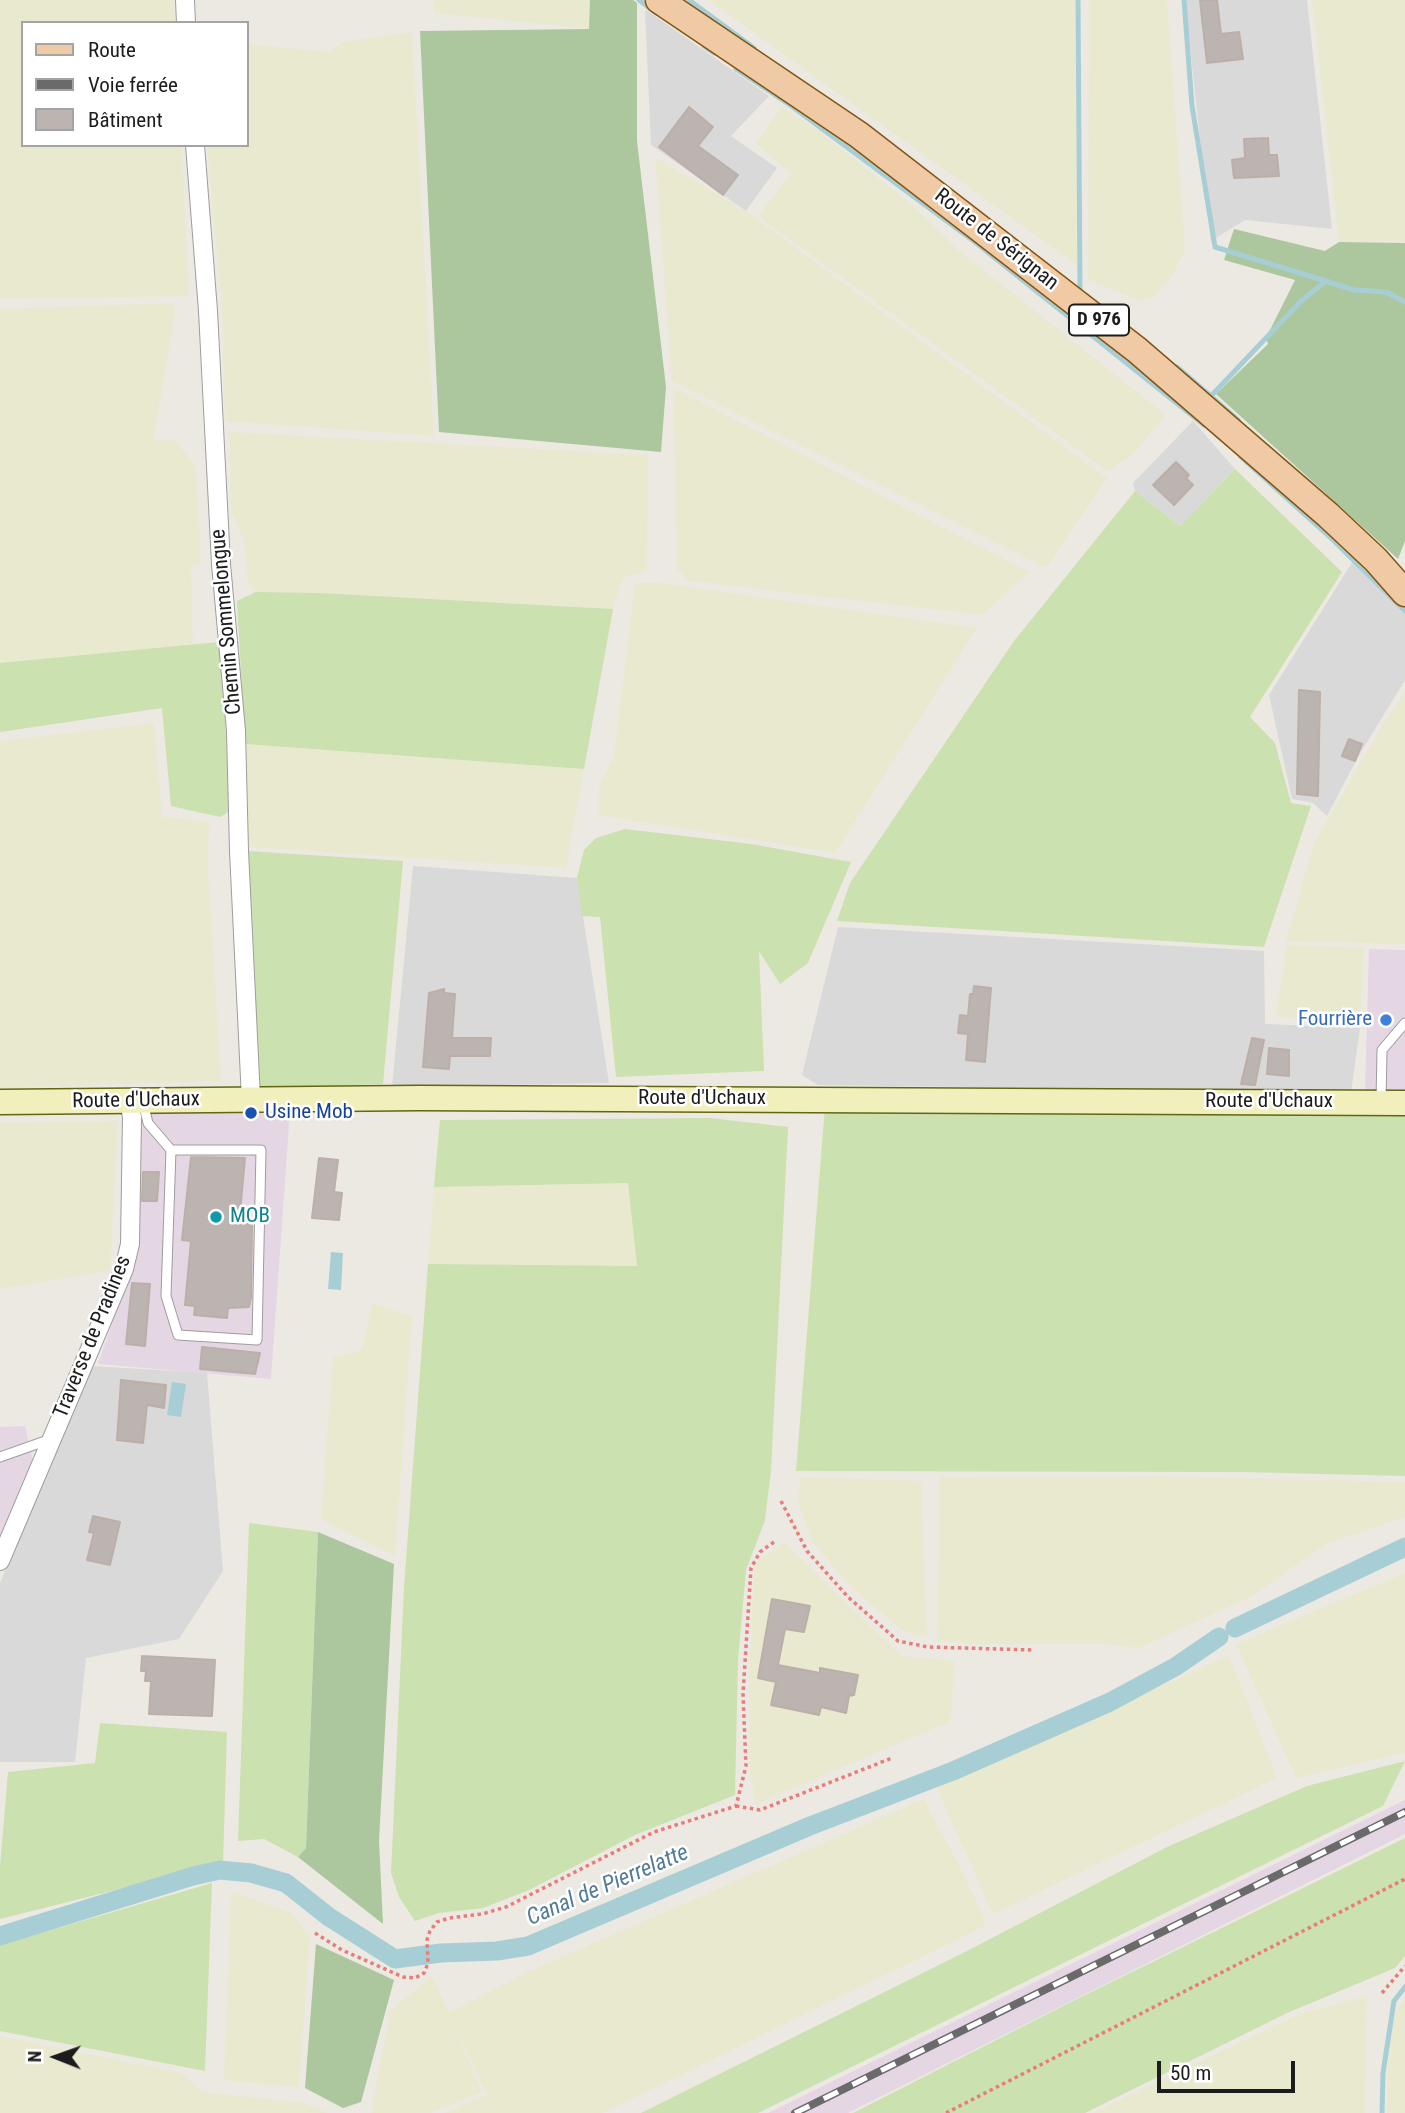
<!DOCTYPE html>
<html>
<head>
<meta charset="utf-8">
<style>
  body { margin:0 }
  #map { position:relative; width:1405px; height:2113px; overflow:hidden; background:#ece9e3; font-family:"Roboto Condensed",sans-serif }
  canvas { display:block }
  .legend { position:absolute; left:21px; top:21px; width:228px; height:126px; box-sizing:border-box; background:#fff; border:2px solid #a4a4a4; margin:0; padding:9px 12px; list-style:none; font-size:21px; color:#1c1c1c }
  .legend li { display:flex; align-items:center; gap:14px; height:35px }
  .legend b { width:35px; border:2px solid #a4a4a4 }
  .north { position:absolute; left:21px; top:2022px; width:70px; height:70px; -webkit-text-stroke:5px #fff; paint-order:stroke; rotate:271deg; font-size:19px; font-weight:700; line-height:28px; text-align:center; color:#1c1c1c }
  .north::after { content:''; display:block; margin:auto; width:24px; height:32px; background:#1c1c1c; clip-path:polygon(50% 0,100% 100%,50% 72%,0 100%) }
  .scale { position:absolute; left:1157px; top:2061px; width:138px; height:32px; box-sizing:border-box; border:4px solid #1c1c1c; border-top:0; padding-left:9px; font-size:21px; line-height:24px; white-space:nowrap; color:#1c1c1c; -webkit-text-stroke:5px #fff; paint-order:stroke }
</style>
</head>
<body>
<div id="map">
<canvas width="1405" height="2113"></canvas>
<ul class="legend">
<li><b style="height:9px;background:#f0caa4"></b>Route</li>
<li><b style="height:9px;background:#6a6a6a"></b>Voie ferrée</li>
<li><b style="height:19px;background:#bcb4b0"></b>Bâtiment</li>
</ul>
<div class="north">N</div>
<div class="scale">50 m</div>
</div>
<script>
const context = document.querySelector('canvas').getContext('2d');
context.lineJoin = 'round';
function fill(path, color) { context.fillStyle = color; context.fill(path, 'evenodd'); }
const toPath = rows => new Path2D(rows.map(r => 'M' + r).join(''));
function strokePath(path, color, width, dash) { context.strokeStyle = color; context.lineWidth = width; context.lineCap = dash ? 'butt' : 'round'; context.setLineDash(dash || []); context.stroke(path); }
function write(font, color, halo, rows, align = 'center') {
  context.font = font + ' "Roboto Condensed",sans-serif'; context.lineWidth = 5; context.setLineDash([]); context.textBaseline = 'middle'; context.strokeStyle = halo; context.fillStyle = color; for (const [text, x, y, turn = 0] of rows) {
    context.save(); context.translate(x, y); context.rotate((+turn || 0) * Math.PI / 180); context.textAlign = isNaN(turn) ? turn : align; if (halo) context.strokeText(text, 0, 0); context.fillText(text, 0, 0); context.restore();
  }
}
const residential = toPath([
  [1185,0,1307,0,1332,229,1245,220,1211,241],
  [645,9,769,96,731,136,777,168,746,211,651,145],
  [1193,421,1235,469,1180,526,1135,491,1133,483],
  [1353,561,1405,613,1405,680,1358,757,1327,816,1313,803,1292,799,1269,695],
  [413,866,577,878,609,1083,392,1087],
  [838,927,1264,951,1265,1024,1360,1028,1351,1092,818,1085,802,1075],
  [92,1366,207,1373,223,1571,179,1639,86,1658,75,1762,0,1762,0,1583]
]);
const industrial = toPath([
  [1369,949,1405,950,1405,1092,1365,1091],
  [139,1109,290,1110,271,1379,98,1364,135,1258],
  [25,1426,34,1466,0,1545,0,1427],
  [1405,1800,1405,1834,848,2113,768,2113]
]);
const farmland = toPath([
  [0,0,173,0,175,23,23,23,23,145,182,145,189,296,0,299],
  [434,0,590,0,590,29,434,13],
  [709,0,1075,0,1077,265,776,49],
  [1089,0,1167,0,1185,249,1174,273,1154,297,1139,301,1088,279],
  [1312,0,1405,0,1405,241,1339,242],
  [412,32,434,436,225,421,222,310,207,145,247,145,247,44,329,52,343,42],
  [781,107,822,133,917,209,957,249,1166,415,1132,455,1107,471,758,216,791,173,756,144],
  [655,157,746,211,1107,478,1046,568,672,381],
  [174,303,175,315,153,440,174,440,196,466,201,564,191,565,193,646,0,663,0,309],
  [673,387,1029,572,983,615,689,581,677,569],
  [229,432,648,455,647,570,623,578,613,609,320,593,256,592,248,584,245,542,231,511],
  [635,583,662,583,977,628,835,853,599,815,599,788,614,755],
  [1405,692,1405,944,1286,941,1314,843,1380,729],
  [154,723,162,817,209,822,208,866,221,1081,0,1088,0,741],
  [245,744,584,769,566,868,246,847],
  [1287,945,1363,948,1360,1025,1276,1016],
  [118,1121,110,1271,0,1289,0,1123],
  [628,1183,637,1267,428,1264,434,1187],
  [372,1303,412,1316,395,1556,321,1519,333,1358,362,1350],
  [1163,1476,1405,1482,1405,1517,1326,1544,1252,1596,1139,1648,1107,1644,986,1644,937,1641,940,1477],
  [800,1477,921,1481,927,1635,916,1636,902,1630,878,1610,850,1586,813,1543,798,1503],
  [784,1542,901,1656,954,1661,951,1721,756,1804,749,1769,749,1679,754,1565],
  [1405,1573,1405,1753,1296,1778,1236,1644],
  [1229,1655,1277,1778,993,1914,937,1788],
  [924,1799,964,1875,983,1916,985,1926,603,2113,445,2113,487,2095,454,2026,482,2092,430,2113,371,2113,390,2011,432,1976,449,2013,525,1973],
  [231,1891,293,1914,310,1936,299,2087,224,2080],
  [1367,1996,1365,2113,1093,2113,1299,2014],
  [1405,1998,1405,2113,1387,2113,1388,2060,1395,2012],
  [0,2036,181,2073,203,2092,304,2103,328,2113,0,2113]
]);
const grass = toPath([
  [1235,469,1342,572,1250,717,1275,743,1291,803,1311,806,1264,947,837,921,850,883,1014,641,1135,491,1180,526],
  [256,592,320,593,613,609,584,769,245,744,237,601],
  [219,642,232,810,220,817,171,806,162,708,0,732,0,663],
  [625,829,751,844,851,862,808,963,780,984,759,951,764,1071,616,1077,600,917,582,916,577,878,584,850,596,838],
  [248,851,403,861,383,1084,260,1089],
  [825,1106,1231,1110,1405,1116,1405,1476,1241,1472,796,1471],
  [710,1118,788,1127,771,1471,765,1520,746,1570,738,1660,735,1795,635,1835,529,1890,483,1908,439,1913,415,1921,399,1897,391,1873,404,1587,428,1264,637,1266,628,1183,434,1187,440,1120],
  [249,1523,318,1532,306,1848,298,1857,264,1839,238,1841],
  [100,1723,227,1732,223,1863,0,1919,0,1866,8,1772,95,1763],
  [1405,1761,1383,1806,758,2113,641,2113,967,1951,1167,1847,1307,1786],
  [1405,1838,1405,1956,1395,1968,1287,2013,1085,2113,853,2113,1071,2002],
  [212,1883,205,2071,0,2031,0,1945]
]);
const forest = toPath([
  [590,0,633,0,637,3,637,141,666,387,661,452,439,432,420,31,589,29],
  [1234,229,1325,251,1339,242,1405,243,1405,541,1398,559,1216,394,1268,344,1266,338,1295,280,1224,260],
  [318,1532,394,1564,379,1841,383,1924,298,1857,306,1848],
  [316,1944,394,1980,361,2102,343,2108,305,2088]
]);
const water = toPath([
  [331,1252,343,1253,341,1290,328,1289],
  [172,1382,186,1384,181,1417,167,1415]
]);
const stream = toPath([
  [639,0,656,13],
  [689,0,754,48],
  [1078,0,1080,291],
  [1184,0,1192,106,1215,247,1326,281],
  [704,46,714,53],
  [736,69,790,105,975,242,1204,425],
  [1177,367,1238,420],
  [1211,396,1301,301,1326,281,1354,290,1386,292,1405,302],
  [1241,457,1333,540,1405,611],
  [1382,2113,1383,2073,1394,2001,1405,1987]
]);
const canal = toPath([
  [1235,1628,1405,1547],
  [0,1936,193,1876,220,1870,251,1873,286,1883,329,1917,395,1959,441,1953,497,1951,528,1946,810,1826,953,1771,1110,1702,1175,1667,1219,1637]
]);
const building = toPath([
  [1200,0,1217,0,1221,34,1239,32,1243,59,1207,63,1200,0],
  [689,107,713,127,698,146,738,175,723,195,659,147,689,107],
  [1268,138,1269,155,1277,155,1279,176,1234,178,1232,160,1245,158,1244,139,1268,138],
  [1176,462,1189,475,1186,478,1193,485,1174,505,1153,485,1176,462],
  [1299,690,1320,692,1318,796,1297,794,1299,690],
  [1349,739,1362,744,1355,761,1342,756,1349,739],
  [974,986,991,988,985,1062,966,1060,968,1034,958,1033,960,1015,968,1016,970,994,973,994,974,986],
  [444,989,444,993,455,994,452,1038,491,1038,490,1056,450,1056,449,1069,423,1067,429,993,444,989],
  [1252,1038,1264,1040,1255,1085,1241,1084,1252,1038],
  [1269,1048,1289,1050,1289,1076,1267,1074,1269,1048],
  [191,1157,245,1158,239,1224,252,1224,251,1297,249,1307,228,1308,227,1318,194,1315,195,1306,185,1305,191,1241,182,1240,191,1157],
  [319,1158,338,1160,334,1192,342,1193,339,1220,312,1218,319,1158],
  [143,1172,159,1172,157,1201,142,1201,143,1172],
  [132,1283,150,1284,145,1346,126,1344,132,1283],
  [202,1347,260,1353,255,1374,200,1369,202,1347],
  [121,1380,166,1385,164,1408,147,1405,143,1443,117,1440,121,1380],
  [93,1516,120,1522,110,1565,87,1560,94,1533,89,1532,93,1516],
  [772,1599,810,1606,804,1632,785,1629,778,1665,820,1673,820,1668,858,1675,854,1695,849,1696,846,1713,821,1707,819,1715,771,1705,776,1682,758,1678,772,1599],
  [142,1656,215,1660,212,1716,149,1714,151,1681,145,1681,146,1671,141,1671,142,1656]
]);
const path = toPath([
  [781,1501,807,1551,848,1597,898,1641,928,1647,1033,1650],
  [736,1806,760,1810,892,1758],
  [315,1933,342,1950,403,1977,415,1978,424,1973,428,1963,427,1940,430,1931,437,1922,449,1918,482,1914,506,1907,654,1832,736,1806,746,1766,743,1694,751,1568,760,1552,774,1542],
  [1382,1993,1405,1966],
  [946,2113,1405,1879]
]);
const service = toPath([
  [1381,1101,1382,1050,1405,1023],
  [143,1103,148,1123,171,1150,261,1150,257,1340,178,1335,166,1296,171,1150],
  [0,1457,51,1439]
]);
const minor = toPath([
  [185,0,186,23],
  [195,145,208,311,221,564,236,731,239,851,251,1099],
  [0,1561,124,1269,130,1244,132,1117,129,1101]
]);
const secondary = toPath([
  [0,1102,419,1098,1405,1103]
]);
const primary = toPath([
  [659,0,859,135,1137,350,1328,515,1376,560,1405,593]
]);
const rail = toPath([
  [795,2113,1405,1812]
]);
const markers = [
  [1386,1020,7,"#3f7fe0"],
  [251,1113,7,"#1a4fb4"],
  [216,1217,7,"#0f9aa8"]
];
const shields = [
  [1099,320,60]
];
const shieldNames = [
  ["D 976",1099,320]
];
const streetNames = [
  ["Route de Sérignan",996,240,38],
  ["Chemin Sommelongue",227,622,-95],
  ["Route d'Uchaux",702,1099],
  ["Route d'Uchaux",136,1101,-1],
  ["Route d'Uchaux",1269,1102],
  ["Traverse de Pradines",93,1337,-68]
];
const shopNames = [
  ["Fourrière",1372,1020]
];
const transitNames = [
  ["Usine Mob",265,1113]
];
const cultureNames = [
  ["MOB",230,1217]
];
const waterNames = [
  ["Canal de Pierrelatte",608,1886,-23]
];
fill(residential, '#dad9d9');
fill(industrial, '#e5d6e3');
fill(farmland, '#e9e9d0');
fill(grass, '#cbe1af');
fill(forest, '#acc79d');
fill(water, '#a8ced5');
strokePath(stream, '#a8ced5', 5);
strokePath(canal, '#a8ced5', 19);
fill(building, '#bcb4b0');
strokePath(building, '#bcafa7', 2);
strokePath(service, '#9d9d9d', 11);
strokePath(minor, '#9d9d9d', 20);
strokePath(secondary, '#626611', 27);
strokePath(primary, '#845511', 29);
strokePath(path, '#e97b78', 3.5, [3.5, 3.5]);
strokePath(service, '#fff', 9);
strokePath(minor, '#fff', 18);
strokePath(secondary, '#f1f0bc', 24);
strokePath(primary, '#f0caa4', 26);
strokePath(rail, '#6a6a6a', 8);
strokePath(rail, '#fff', 5, [16]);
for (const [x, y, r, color] of markers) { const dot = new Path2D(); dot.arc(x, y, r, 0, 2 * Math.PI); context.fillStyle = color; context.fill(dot); strokePath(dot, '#fff', 2.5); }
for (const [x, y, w] of shields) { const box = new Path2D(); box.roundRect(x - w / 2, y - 15.5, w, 31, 5); context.fillStyle = '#fff'; context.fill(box); strokePath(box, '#1c1c1c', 2); }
write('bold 19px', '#1c1c1c', null, shieldNames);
write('21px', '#1c1c1c', '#fff', streetNames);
write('21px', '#366cbe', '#fff', shopNames, 'right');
write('21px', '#164399', '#fff', transitNames, 'left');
write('21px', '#0d838f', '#fff', cultureNames, 'left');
write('italic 23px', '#527a99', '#fff', waterNames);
</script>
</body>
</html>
